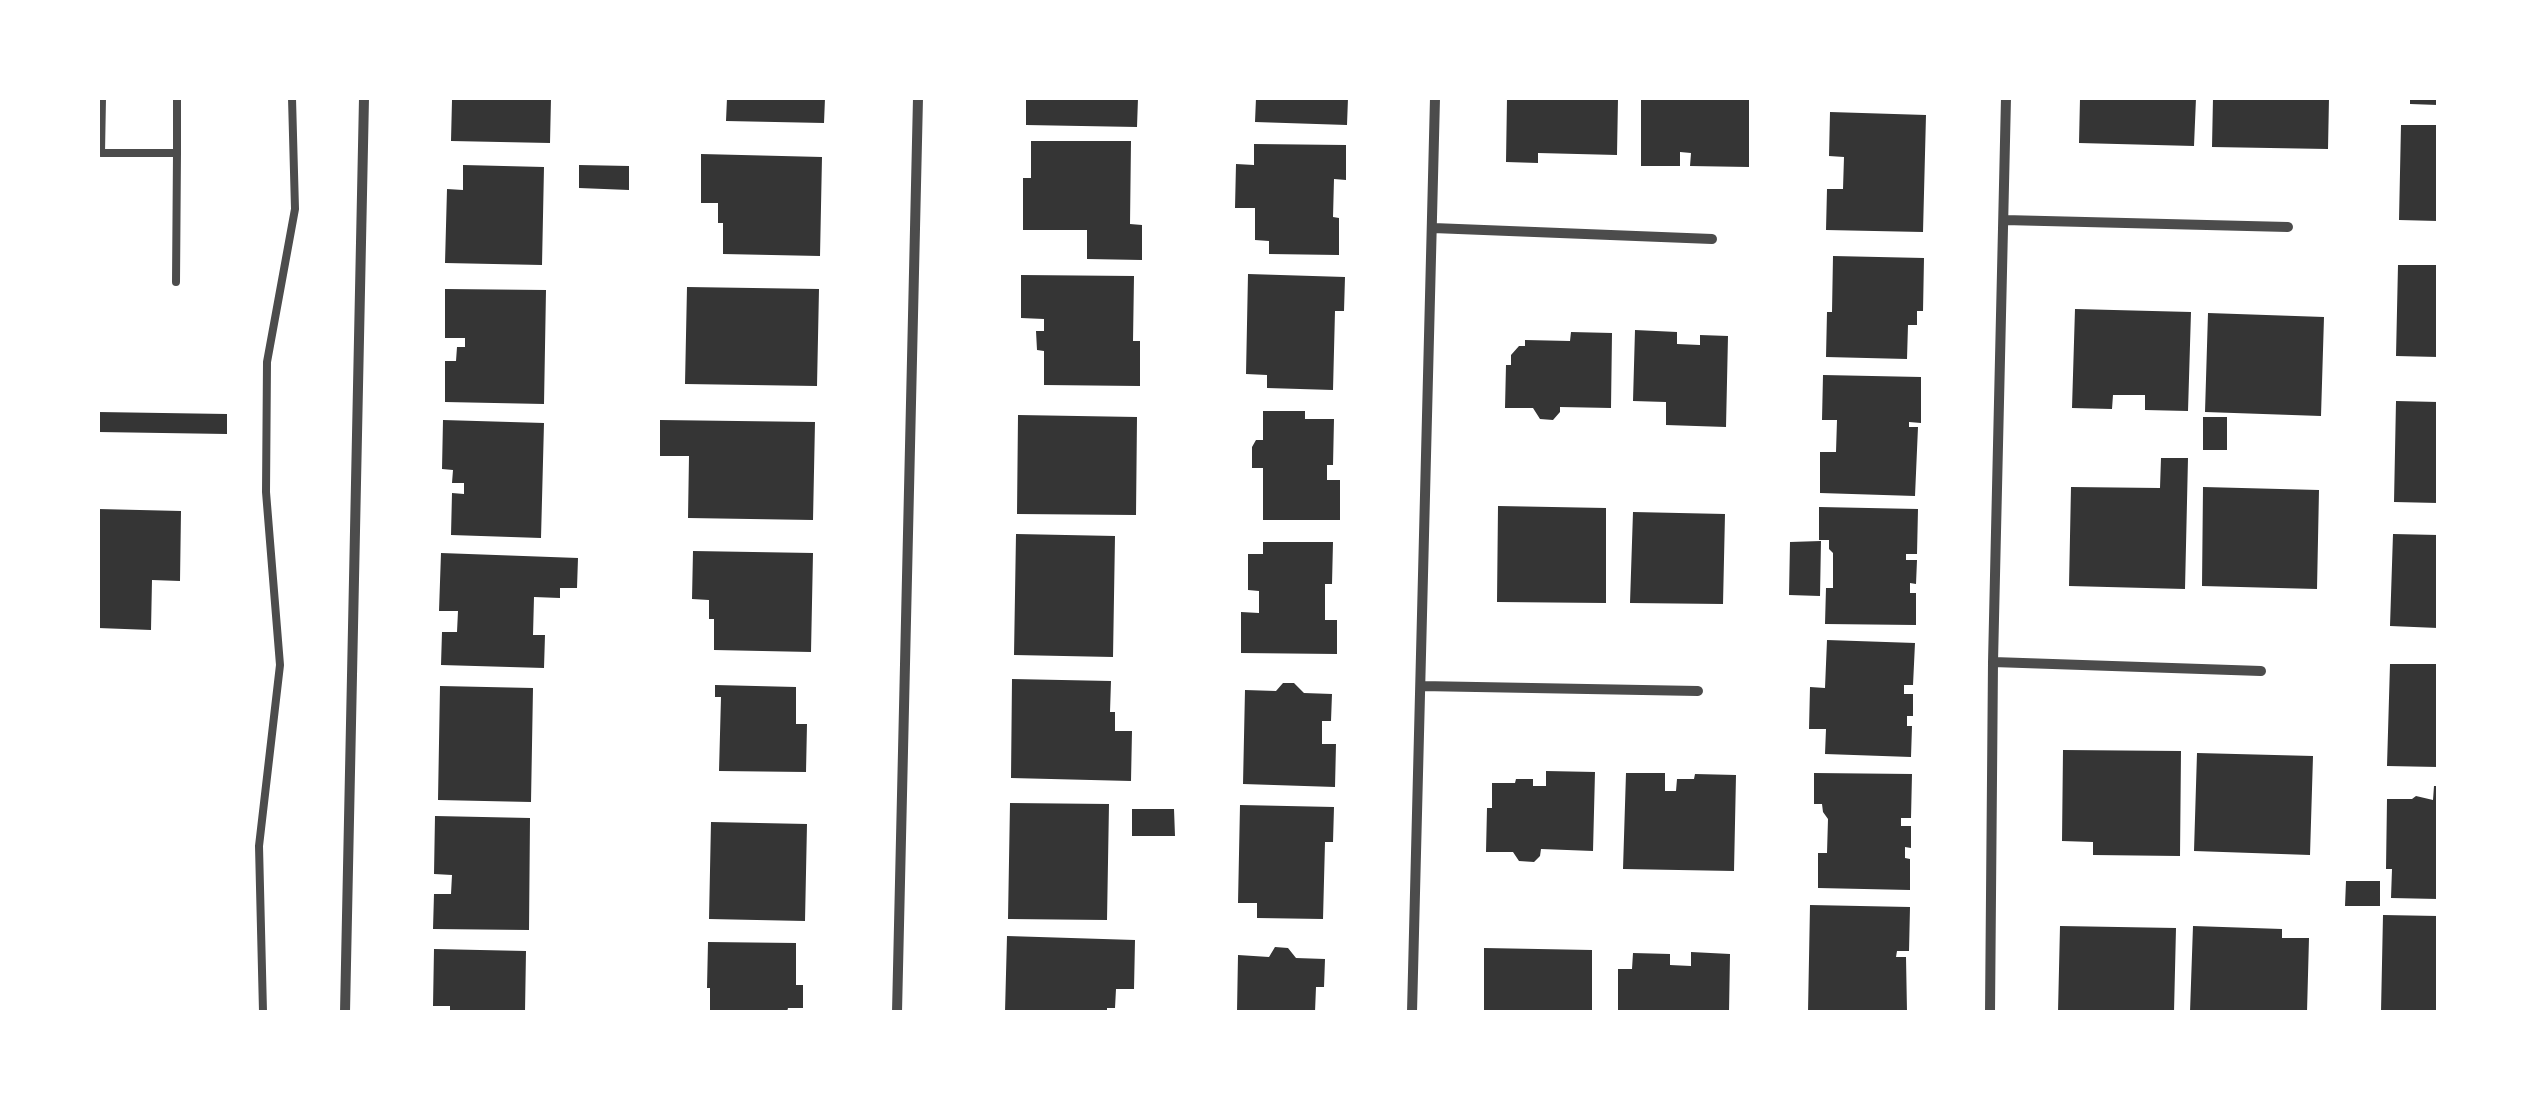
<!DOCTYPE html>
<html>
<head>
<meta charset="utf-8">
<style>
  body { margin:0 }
  #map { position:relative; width:2536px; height:1110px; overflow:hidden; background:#fff; font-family:"PT Sans Narrow",sans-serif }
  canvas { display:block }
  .frame { position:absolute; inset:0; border:100px solid #fff; pointer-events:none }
</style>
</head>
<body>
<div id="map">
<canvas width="2536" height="1110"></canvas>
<div class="frame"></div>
</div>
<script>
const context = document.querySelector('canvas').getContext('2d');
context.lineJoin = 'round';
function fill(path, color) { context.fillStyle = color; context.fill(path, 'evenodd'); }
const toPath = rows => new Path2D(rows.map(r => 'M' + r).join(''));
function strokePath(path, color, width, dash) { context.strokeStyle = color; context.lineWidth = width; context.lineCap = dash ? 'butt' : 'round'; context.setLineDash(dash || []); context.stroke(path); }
const building = toPath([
  [463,98,551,98,550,143,451,141,452,100,463,100],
  [727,98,825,98,824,123,726,121],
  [1026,98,1138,98,1137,127,1026,125],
  [1256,98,1348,98,1347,125,1255,122],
  [1507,98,1618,98,1617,155,1538,153,1538,163,1506,162],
  [1641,98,1749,98,1749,167,1690,166,1691,153,1680,152,1680,166,1641,166],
  [2080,98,2196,98,2194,146,2079,143],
  [2213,98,2329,98,2328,149,2212,147],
  [2410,98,2438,98,2438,105,2410,104],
  [1830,112,1926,115,1923,232,1826,230,1827,189,1843,189,1844,157,1829,156],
  [2401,125,2438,125,2438,221,2399,220],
  [1031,141,1131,141,1130,224,1142,225,1142,260,1087,259,1087,230,1023,230,1023,178,1031,178],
  [1254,144,1346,145,1346,180,1334,179,1333,217,1339,218,1339,255,1269,254,1269,241,1255,240,1255,208,1235,208,1236,164,1254,165],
  [701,154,822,157,820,256,723,254,723,223,718,223,718,203,701,203],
  [463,165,544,167,542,265,445,263,447,189,463,190],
  [579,165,629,166,629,190,579,188],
  [1833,256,1924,258,1923,311,1917,311,1917,325,1908,325,1907,359,1826,357,1827,312,1832,312],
  [2398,265,2438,265,2438,357,2396,356],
  [1248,274,1345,277,1344,311,1335,311,1333,390,1267,388,1267,375,1246,374],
  [1021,275,1134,276,1133,341,1140,341,1140,386,1044,385,1044,351,1037,350,1036,331,1044,331,1044,319,1021,318],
  [687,287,819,289,817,386,685,384],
  [445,289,546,290,544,404,445,402,445,361,456,361,457,347,465,347,465,338,445,338],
  [2075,309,2191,312,2188,411,2145,410,2145,395,2113,395,2112,409,2072,408],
  [2208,313,2324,317,2321,416,2205,412],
  [1635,330,1677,332,1677,344,1700,345,1700,335,1728,336,1726,427,1666,425,1666,402,1633,401],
  [1571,332,1612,333,1611,408,1560,407,1560,412,1553,420,1540,419,1533,408,1505,408,1506,365,1511,365,1511,355,1519,346,1525,346,1525,340,1570,341],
  [1823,375,1921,377,1921,423,1909,422,1909,427,1918,427,1915,496,1820,493,1820,452,1836,452,1837,420,1822,420],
  [2396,401,2438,402,2438,503,2394,502],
  [1263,411,1305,411,1305,419,1334,419,1333,465,1327,465,1327,480,1340,480,1340,520,1263,520,1263,468,1252,468,1252,447,1256,440,1263,440],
  [98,412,227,414,227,434,98,432],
  [1018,415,1137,417,1136,515,1017,514],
  [2203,417,2227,417,2227,450,2203,450],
  [443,420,544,423,541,538,451,535,452,493,464,494,464,483,452,483,453,470,442,469],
  [660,420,815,422,813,520,688,518,689,456,660,456],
  [2161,458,2188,458,2185,589,2069,586,2071,487,2160,488],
  [2203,487,2319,490,2317,589,2202,586],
  [1498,506,1606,508,1606,603,1497,602],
  [1819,507,1918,509,1917,554,1906,554,1906,560,1917,560,1916,584,1910,583,1910,593,1916,593,1916,625,1825,624,1826,588,1833,588,1833,553,1829,549,1829,540,1819,540],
  [98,509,181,511,180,581,152,580,151,630,98,628],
  [1633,512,1725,514,1723,604,1630,603],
  [1016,534,1115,536,1113,657,1014,655],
  [2393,534,2438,535,2438,628,2390,626],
  [1821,541,1820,596,1789,595,1790,542],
  [1263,542,1333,542,1332,584,1325,584,1325,620,1337,620,1337,654,1241,653,1241,612,1259,613,1259,591,1248,590,1248,554,1263,554],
  [693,551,813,553,811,652,714,650,714,619,709,619,709,600,692,599],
  [441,553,578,558,577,588,560,588,560,598,534,597,533,635,545,635,544,668,441,665,442,632,457,632,458,611,439,611],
  [1827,640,1915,643,1913,685,1904,685,1904,694,1913,694,1913,716,1907,716,1907,726,1912,726,1911,757,1825,754,1826,729,1809,729,1810,687,1825,688],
  [2390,664,2438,664,2438,767,2387,766],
  [1012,679,1111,681,1110,712,1115,712,1115,731,1132,731,1131,781,1011,778],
  [1283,683,1294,683,1304,693,1332,694,1331,721,1322,721,1322,744,1336,744,1335,787,1243,784,1245,690,1276,691],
  [715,685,796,687,796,724,807,724,806,772,719,771,721,697,715,697],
  [440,686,533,688,531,802,438,800],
  [2063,750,2181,751,2180,856,2093,855,2093,842,2062,841],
  [2197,753,2313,756,2310,855,2194,851],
  [1546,771,1595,772,1593,851,1541,849,1540,856,1534,862,1519,861,1513,852,1486,852,1487,808,1492,808,1492,783,1515,783,1516,779,1533,779,1533,786,1546,786],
  [1626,773,1665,773,1665,791,1676,791,1677,779,1694,779,1695,774,1736,775,1734,871,1623,869],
  [1814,773,1912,774,1911,818,1901,818,1901,826,1911,826,1911,848,1905,847,1905,858,1910,859,1910,890,1818,888,1818,853,1827,853,1828,819,1823,812,1822,804,1814,804],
  [2434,786,2438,786,2438,899,2391,898,2392,869,2386,869,2387,799,2412,799,2416,796,2433,800],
  [1010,803,1109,804,1107,920,1008,919],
  [1240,805,1334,807,1333,842,1325,842,1323,919,1257,918,1257,903,1238,903],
  [1132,809,1174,809,1175,836,1132,836],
  [435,816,530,818,529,930,433,929,434,894,451,894,452,875,434,874],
  [711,822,807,824,805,921,709,919],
  [2346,881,2380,881,2380,906,2345,906],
  [1810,905,1910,907,1909,951,1897,951,1896,957,1906,957,1907,1012,1808,1012],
  [2383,915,2438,916,2438,1012,2381,1012],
  [2060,926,2176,928,2174,1012,2058,1012],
  [2193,926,2282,929,2282,938,2309,938,2307,1012,2190,1012],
  [1007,936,1135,940,1134,989,1116,989,1115,1008,1107,1008,1107,1012,1005,1012],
  [708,942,796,943,796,985,803,985,803,1008,788,1008,787,1012,710,1012,710,988,707,988],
  [1275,947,1288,948,1296,958,1325,959,1324,987,1316,987,1315,1012,1237,1012,1238,955,1269,957],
  [1484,948,1592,950,1592,1012,1484,1012],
  [434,949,526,951,525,1012,450,1012,450,1006,433,1006],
  [1691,952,1730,954,1729,1012,1618,1012,1618,969,1632,969,1633,953,1670,954,1670,965,1691,966]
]);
const service = toPath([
  [101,153,177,153,177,98],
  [101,153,102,98],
  [176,282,177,153],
  [263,1012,259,846,280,665,266,492,267,362,295,209,292,98]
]);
const minor = toPath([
  [2004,220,2288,227],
  [1433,228,1712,239],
  [1993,662,2261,671],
  [1421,686,1698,691],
  [345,1012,364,98],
  [897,1012,918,98],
  [1412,1012,1435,98],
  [1990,1012,1993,662,2006,98]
]);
fill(building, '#353535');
strokePath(service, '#4c4c4c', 8);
strokePath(minor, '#4c4c4c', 10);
</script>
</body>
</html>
